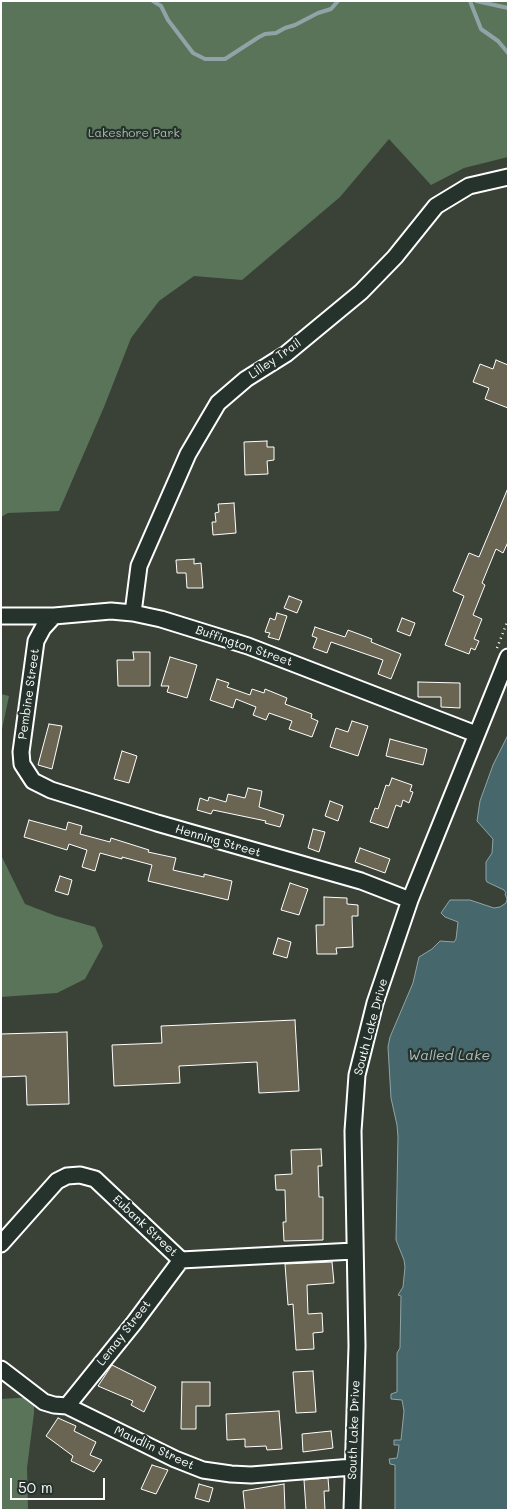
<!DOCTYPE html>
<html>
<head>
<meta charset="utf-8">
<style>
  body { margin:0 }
  #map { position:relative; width:509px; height:1511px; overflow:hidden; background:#3a4238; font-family:Mali,sans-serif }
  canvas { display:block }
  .frame { position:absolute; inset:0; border:2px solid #fff; pointer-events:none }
  .scale { position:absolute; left:10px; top:1478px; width:95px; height:22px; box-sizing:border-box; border:2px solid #fff; border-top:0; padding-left:6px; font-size:15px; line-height:18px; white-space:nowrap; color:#fff; -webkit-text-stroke:4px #26332d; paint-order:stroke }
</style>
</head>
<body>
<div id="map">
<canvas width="509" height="1511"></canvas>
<div class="frame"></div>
<div class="scale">50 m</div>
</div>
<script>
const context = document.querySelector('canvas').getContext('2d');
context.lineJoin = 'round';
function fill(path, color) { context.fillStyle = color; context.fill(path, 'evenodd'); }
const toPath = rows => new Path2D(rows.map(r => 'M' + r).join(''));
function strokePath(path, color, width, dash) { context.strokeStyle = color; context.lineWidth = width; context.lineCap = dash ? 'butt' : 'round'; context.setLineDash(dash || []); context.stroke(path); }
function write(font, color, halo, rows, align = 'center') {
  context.font = font + ' Mali,sans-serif'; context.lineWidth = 4.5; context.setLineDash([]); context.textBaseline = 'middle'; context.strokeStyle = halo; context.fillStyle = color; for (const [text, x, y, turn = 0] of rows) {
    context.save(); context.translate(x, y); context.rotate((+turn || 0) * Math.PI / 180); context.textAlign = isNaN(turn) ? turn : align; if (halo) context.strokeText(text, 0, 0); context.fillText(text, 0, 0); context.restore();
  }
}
const green = toPath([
  [1,1,508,1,508,157,464,168,431,185,389,139,340,197,242,280,194,276,159,301,131,338,104,407,59,511,8,513,1,517],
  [1,694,9,696,1,734],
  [1,855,25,904,56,916,95,927,103,946,85,979,57,993,1,997],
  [34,1397,34,1413,27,1468,28,1510,1,1510,1,1399]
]);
const water = toPath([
  [508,735,508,1510,395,1510,395,1465,390,1464,389,1459,397,1458,398,1453,399,1445,394,1445,394,1440,401,1440,404,1411,402,1400,391,1399,391,1394,397,1392,397,1353,400,1348,401,1296,398,1295,403,1287,405,1267,404,1260,396,1240,398,1137,397,1125,391,1098,388,1047,390,1037,413,983,419,957,432,949,440,941,454,942,456,939,458,922,445,917,441,913,450,900,470,900,494,908,500,907,506,903,507,899,505,894,506,893,504,890,487,882,486,880,486,862,492,853,493,839,477,821,480,801,493,765,508,735]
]);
const stream = toPath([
  [153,1,161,6,168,20,193,53,205,59,225,59,259,37,265,34,276,33,285,28,295,25,318,13,331,9,338,1],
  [470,1,481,29,498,41,508,53],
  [476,1,508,8]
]);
const building = toPath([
  [496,360,508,365,508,408,485,399,489,388,473,382,480,364,493,369,496,360],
  [267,441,267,447,274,447,274,460,267,461,268,474,245,475,244,442,267,441],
  [508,488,508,542,503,553,496,549,482,583,485,585,473,615,482,619,474,639,479,641,475,650,471,648,469,654,445,645,464,596,453,591,469,553,479,557,508,488],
  [234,503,236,533,213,535,212,522,216,522,215,513,219,512,218,504,234,503],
  [194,559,194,564,201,563,203,588,187,588,186,573,177,573,176,560,194,559],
  [289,596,302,601,297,613,284,608,289,596],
  [277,613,287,616,279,640,268,637,270,633,265,632,270,618,275,620,277,613],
  [402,618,415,623,410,636,397,631,402,618],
  [315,627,345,637,348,630,372,639,371,642,401,654,391,679,378,674,383,660,331,642,327,653,313,648,317,638,312,636,315,627],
  [133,652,150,652,150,686,118,686,117,660,134,660,133,652],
  [170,657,197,665,187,698,167,692,169,686,161,686,170,657],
  [217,679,229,683,227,687,250,695,252,689,264,693,265,689,287,698,285,704,312,714,311,718,318,721,312,737,289,729,292,721,269,713,266,720,253,715,256,707,236,699,233,708,210,700,217,679],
  [418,682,460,683,460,708,441,707,441,697,418,697,418,682],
  [352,721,368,726,358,756,330,747,336,728,348,732,352,721],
  [49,724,62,726,52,769,38,765,49,724],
  [390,739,427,749,423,765,386,756,390,739],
  [122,751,137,756,129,783,114,779,122,751],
  [392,778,412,785,410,791,413,792,409,803,403,800,401,807,396,805,388,828,370,822,375,808,378,809,386,785,389,786,392,778],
  [248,788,262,791,259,807,284,815,280,827,265,823,266,821,213,810,211,814,197,810,200,798,208,801,209,797,226,802,228,794,245,798,248,788],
  [330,801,343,806,338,821,325,816,330,801],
  [29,820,66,830,68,822,82,826,80,834,110,842,111,838,149,850,148,852,176,858,173,870,204,877,204,874,232,881,228,900,148,881,152,865,122,857,122,859,100,853,95,871,82,867,87,850,69,844,67,850,24,837,29,820],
  [313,829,325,832,319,852,308,848,313,829],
  [360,848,390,859,385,873,355,862,360,848],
  [60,876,72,880,68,895,55,891,60,876],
  [290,883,308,889,299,915,281,910,290,883],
  [324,897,347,898,347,904,358,905,358,916,352,916,353,947,336,948,337,954,317,954,316,925,324,925,324,897],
  [278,938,291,942,287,958,273,954,278,938],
  [295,1020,299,1091,259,1093,257,1062,179,1066,180,1083,114,1086,112,1045,162,1043,161,1026,295,1020],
  [67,1032,69,1104,27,1105,26,1076,1,1077,1,1034,67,1032],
  [321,1149,322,1166,318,1166,319,1197,323,1197,323,1240,284,1241,283,1222,286,1222,285,1190,276,1190,275,1175,292,1174,291,1150,321,1149],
  [332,1262,334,1283,307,1285,308,1314,322,1313,323,1332,313,1333,314,1349,296,1350,293,1304,288,1305,285,1264,332,1262],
  [112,1365,156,1387,144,1412,131,1405,133,1401,98,1386,112,1365],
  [313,1371,316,1412,296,1413,293,1372,313,1371],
  [182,1382,210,1382,210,1406,196,1406,196,1429,181,1429,182,1382],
  [279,1411,282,1449,267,1450,266,1446,245,1447,245,1439,227,1440,226,1414,279,1411],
  [58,1418,76,1426,74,1431,96,1442,90,1455,102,1460,94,1472,71,1461,73,1456,46,1436,58,1418],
  [331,1431,333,1448,303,1452,302,1434,331,1431],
  [152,1465,168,1470,156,1494,141,1489,152,1465],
  [328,1478,329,1491,324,1491,325,1510,306,1510,304,1480,328,1478],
  [199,1484,213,1488,209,1502,195,1498,199,1484],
  [284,1484,285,1510,245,1510,243,1491,284,1484]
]);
const path = toPath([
  [497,648,508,620]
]);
const street = toPath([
  [133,613,139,566,188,454,218,403,246,379,286,354,361,292,395,257,436,206,469,186,508,177],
  [1,616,54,616,111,611,133,613,161,619,248,646,476,734],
  [54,616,43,628,36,641,21,752,22,764,33,781,51,790,157,823,361,881,410,900],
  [1,1244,57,1181,67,1176,80,1175,95,1179,181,1260,354,1251],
  [1,1369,44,1402,54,1405,67,1406,175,1459,203,1470,231,1474,251,1475,353,1467],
  [67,1406,134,1323,181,1260],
  [352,1510,357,1346,353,1131,357,1075,375,1003,410,900,508,657]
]);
const parkNames = [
  ["Lakeshore Park",134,133]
];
const streetNames = [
  ["Lilley Trail",275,359,-35],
  ["Buffington Street",244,646,19],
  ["Pembine Street",29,694,-82],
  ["Henning Street",218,841,16],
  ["South Lake Drive",371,1027,-75],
  ["Eubank Street",145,1226,43],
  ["Lemay Street",124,1333,-52],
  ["South Lake Drive",354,1430,-88],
  ["Maudlin Street",154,1448,25]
];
const waterNames = [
  ["Walled Lake",449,1056]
];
fill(green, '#597459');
fill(water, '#46676c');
strokePath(water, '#90a4a7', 1);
strokePath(stream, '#90a4a7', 4);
fill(building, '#6a6552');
strokePath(building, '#fff', 1);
strokePath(street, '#fff', 19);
strokePath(path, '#fff', 2.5, [1, 4]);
strokePath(street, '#26332d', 15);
write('12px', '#acbaac', '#26332d', parkNames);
write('12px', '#fff', '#26332d', streetNames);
write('italic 14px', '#acbbbd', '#26332d', waterNames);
</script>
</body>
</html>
